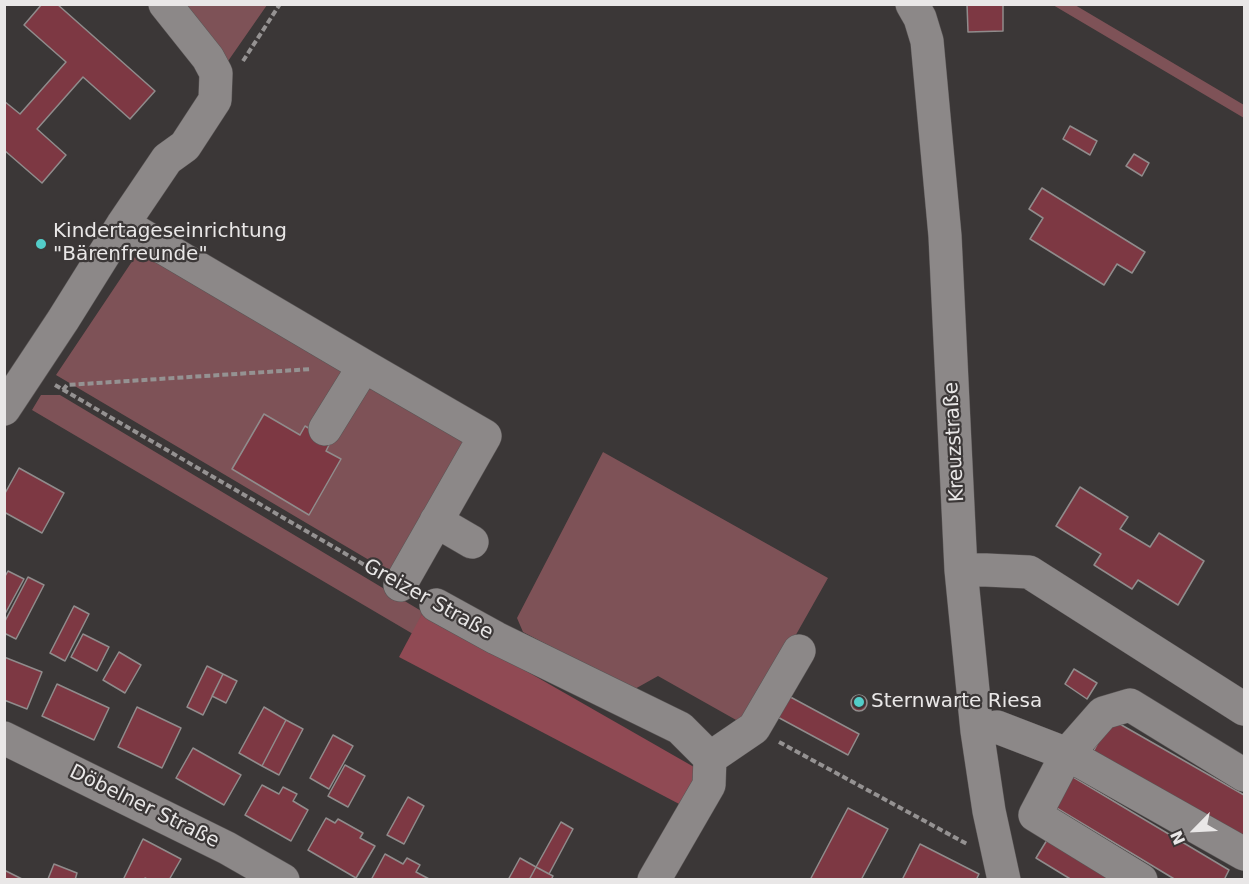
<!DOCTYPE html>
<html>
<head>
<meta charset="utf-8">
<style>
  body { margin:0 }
  #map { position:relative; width:1249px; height:884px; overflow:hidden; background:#3b3737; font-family:"DejaVu Sans",sans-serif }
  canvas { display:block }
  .frame { position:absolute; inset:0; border:6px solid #e9e7e7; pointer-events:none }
  .north { position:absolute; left:1165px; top:800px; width:60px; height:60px; -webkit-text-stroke:4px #3b3737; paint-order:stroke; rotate:246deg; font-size:16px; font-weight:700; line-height:24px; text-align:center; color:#e9e7e7 }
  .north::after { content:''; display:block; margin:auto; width:21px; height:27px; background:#e9e7e7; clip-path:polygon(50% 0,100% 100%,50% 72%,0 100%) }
</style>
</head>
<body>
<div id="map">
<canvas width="1249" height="884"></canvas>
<div class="frame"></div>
<div class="north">N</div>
</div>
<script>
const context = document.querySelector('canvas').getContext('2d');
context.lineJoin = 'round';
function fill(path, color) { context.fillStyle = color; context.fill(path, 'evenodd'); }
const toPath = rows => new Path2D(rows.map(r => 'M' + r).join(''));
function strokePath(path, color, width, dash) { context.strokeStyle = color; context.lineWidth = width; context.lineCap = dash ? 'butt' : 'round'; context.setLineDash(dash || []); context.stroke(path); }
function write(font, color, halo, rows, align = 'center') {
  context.font = font + ' "DejaVu Sans",sans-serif'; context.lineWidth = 4.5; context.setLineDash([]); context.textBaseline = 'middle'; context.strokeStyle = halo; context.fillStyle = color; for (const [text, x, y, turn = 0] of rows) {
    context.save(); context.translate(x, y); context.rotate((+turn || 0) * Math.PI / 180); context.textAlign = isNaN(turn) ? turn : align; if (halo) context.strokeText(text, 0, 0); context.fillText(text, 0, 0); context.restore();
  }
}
const green = toPath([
  [177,5,267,5,226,64],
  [1053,5,1075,5,1244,105,1244,118],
  [135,257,152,257,475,440,391,573,56,375],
  [41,395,60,395,423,612,413,634,32,410],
  [603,452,828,578,745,725,658,676,633,690,523,632,517,618]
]);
const forest = toPath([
  [423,612,694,767,692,783,683,806,399,657]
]);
const building = toPath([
  [42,4,57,4,155,91,130,119,83,77,37,129,66,155,42,183,4,150,4,101,20,114,66,62,24,25,42,4],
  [967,4,1003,4,1003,31,968,32,967,4],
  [1070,126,1097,141,1090,155,1063,139,1070,126],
  [1134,154,1149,163,1142,176,1126,166,1134,154],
  [1042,188,1145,252,1132,273,1117,264,1104,285,1030,239,1043,218,1029,209,1042,188],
  [264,414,300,435,305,426,331,441,326,451,341,459,309,515,232,469,264,414],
  [19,468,64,493,42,533,4,512,4,495,19,468],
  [1080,487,1128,517,1120,529,1150,547,1159,533,1204,561,1178,605,1138,580,1132,589,1094,565,1101,554,1056,526,1080,487],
  [8,571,24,579,5,614,4,578,8,571],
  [28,577,44,585,16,639,4,633,4,623,28,577],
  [74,606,89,614,65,661,50,653,74,606],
  [83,634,109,647,97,671,71,657,83,634],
  [119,652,141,665,125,693,103,680,119,652],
  [4,657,42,672,27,709,4,700,4,657],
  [207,666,223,674,203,715,187,707,207,666],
  [1074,669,1097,683,1087,699,1065,684,1074,669],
  [223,674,237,681,226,703,212,696,223,674],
  [57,684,109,708,94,740,42,716,57,684],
  [783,693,859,734,848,755,772,714,783,693],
  '851 703a8 8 0 1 1 16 0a8 8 0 1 1-16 0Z',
  [137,707,181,728,162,768,118,747,137,707],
  [264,707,286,720,262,766,239,753,264,707],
  [1111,719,1244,795,1244,839,1093,752,1111,719],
  [286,720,303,729,279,775,262,766,286,720],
  [333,735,353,746,329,789,310,778,333,735],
  [193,748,241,775,224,805,176,778,193,748],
  [345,765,365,776,348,807,328,796,345,765],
  [1063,771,1229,870,1224,880,1176,880,1045,801,1063,771],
  [262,785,279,794,283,787,297,794,293,801,308,810,291,841,245,815,262,785],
  [408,797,424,806,404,844,387,835,408,797],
  [848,808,888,829,861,880,810,880,848,808],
  [326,818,335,823,338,819,363,833,360,838,375,846,356,878,308,850,326,818],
  [561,822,573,829,549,874,536,867,561,822],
  [143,839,181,859,169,880,149,880,145,878,144,880,123,880,143,839],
  [1047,840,1113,880,1072,880,1036,858,1047,840],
  [920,844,979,874,976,880,902,880,920,844],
  [385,854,403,864,407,858,420,865,416,872,431,880,371,880,385,854],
  [520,858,536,867,529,880,508,880,520,858],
  [54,864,77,873,75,880,48,879,54,864],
  [536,867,553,876,551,880,529,880,536,867],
  [4,870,24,880,4,880,4,870]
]);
const path = toPath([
  [243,61,280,4],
  [55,385,375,571],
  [63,390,67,385,312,369],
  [779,742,967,844]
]);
const minor = toPath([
  [912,4,920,18,927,41,945,236,961,570,977,731,989,811,1004,880],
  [123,224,364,366,485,436,400,585],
  [4,409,63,320,123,224,167,159,185,146,215,100,216,73,208,58,165,4],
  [325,429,364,366],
  [436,521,472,542],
  [961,570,986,570,1029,572,1244,709],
  [436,605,496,638,680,728,710,758,709,785,654,880],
  [977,731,997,727,1067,754,1244,854],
  [4,738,227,848,283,880],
  [710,758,754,728,799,651],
  [1141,880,1035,815,1067,754,1103,713,1130,705,1244,775]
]);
const markers = [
  [41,244,6,"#53cdc9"],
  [859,702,6,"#53cdc9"]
];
const poiNames = [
  ["Kindertageseinrichtung",53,232],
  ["\"Bärenfreunde\"",53,255],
  ["Sternwarte Riesa",871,702]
];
const streetNames = [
  ["Kreuzstraße",955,442,-93],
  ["Greizer Straße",428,600,29],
  ["Döbelner Straße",144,807,26]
];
fill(green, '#7e5257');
fill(forest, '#904a54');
fill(building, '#7d3843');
strokePath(building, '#908c8c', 1.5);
strokePath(minor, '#5a5656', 34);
strokePath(path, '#959292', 4, [6, 3]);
strokePath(minor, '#8c8888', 33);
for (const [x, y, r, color] of markers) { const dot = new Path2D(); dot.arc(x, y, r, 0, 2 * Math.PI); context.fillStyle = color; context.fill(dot); strokePath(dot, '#3b3737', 2); }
write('20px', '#e9e7e7', '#3b3737', poiNames, 'left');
write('20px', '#e9e7e7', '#3b3737', streetNames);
</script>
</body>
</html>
